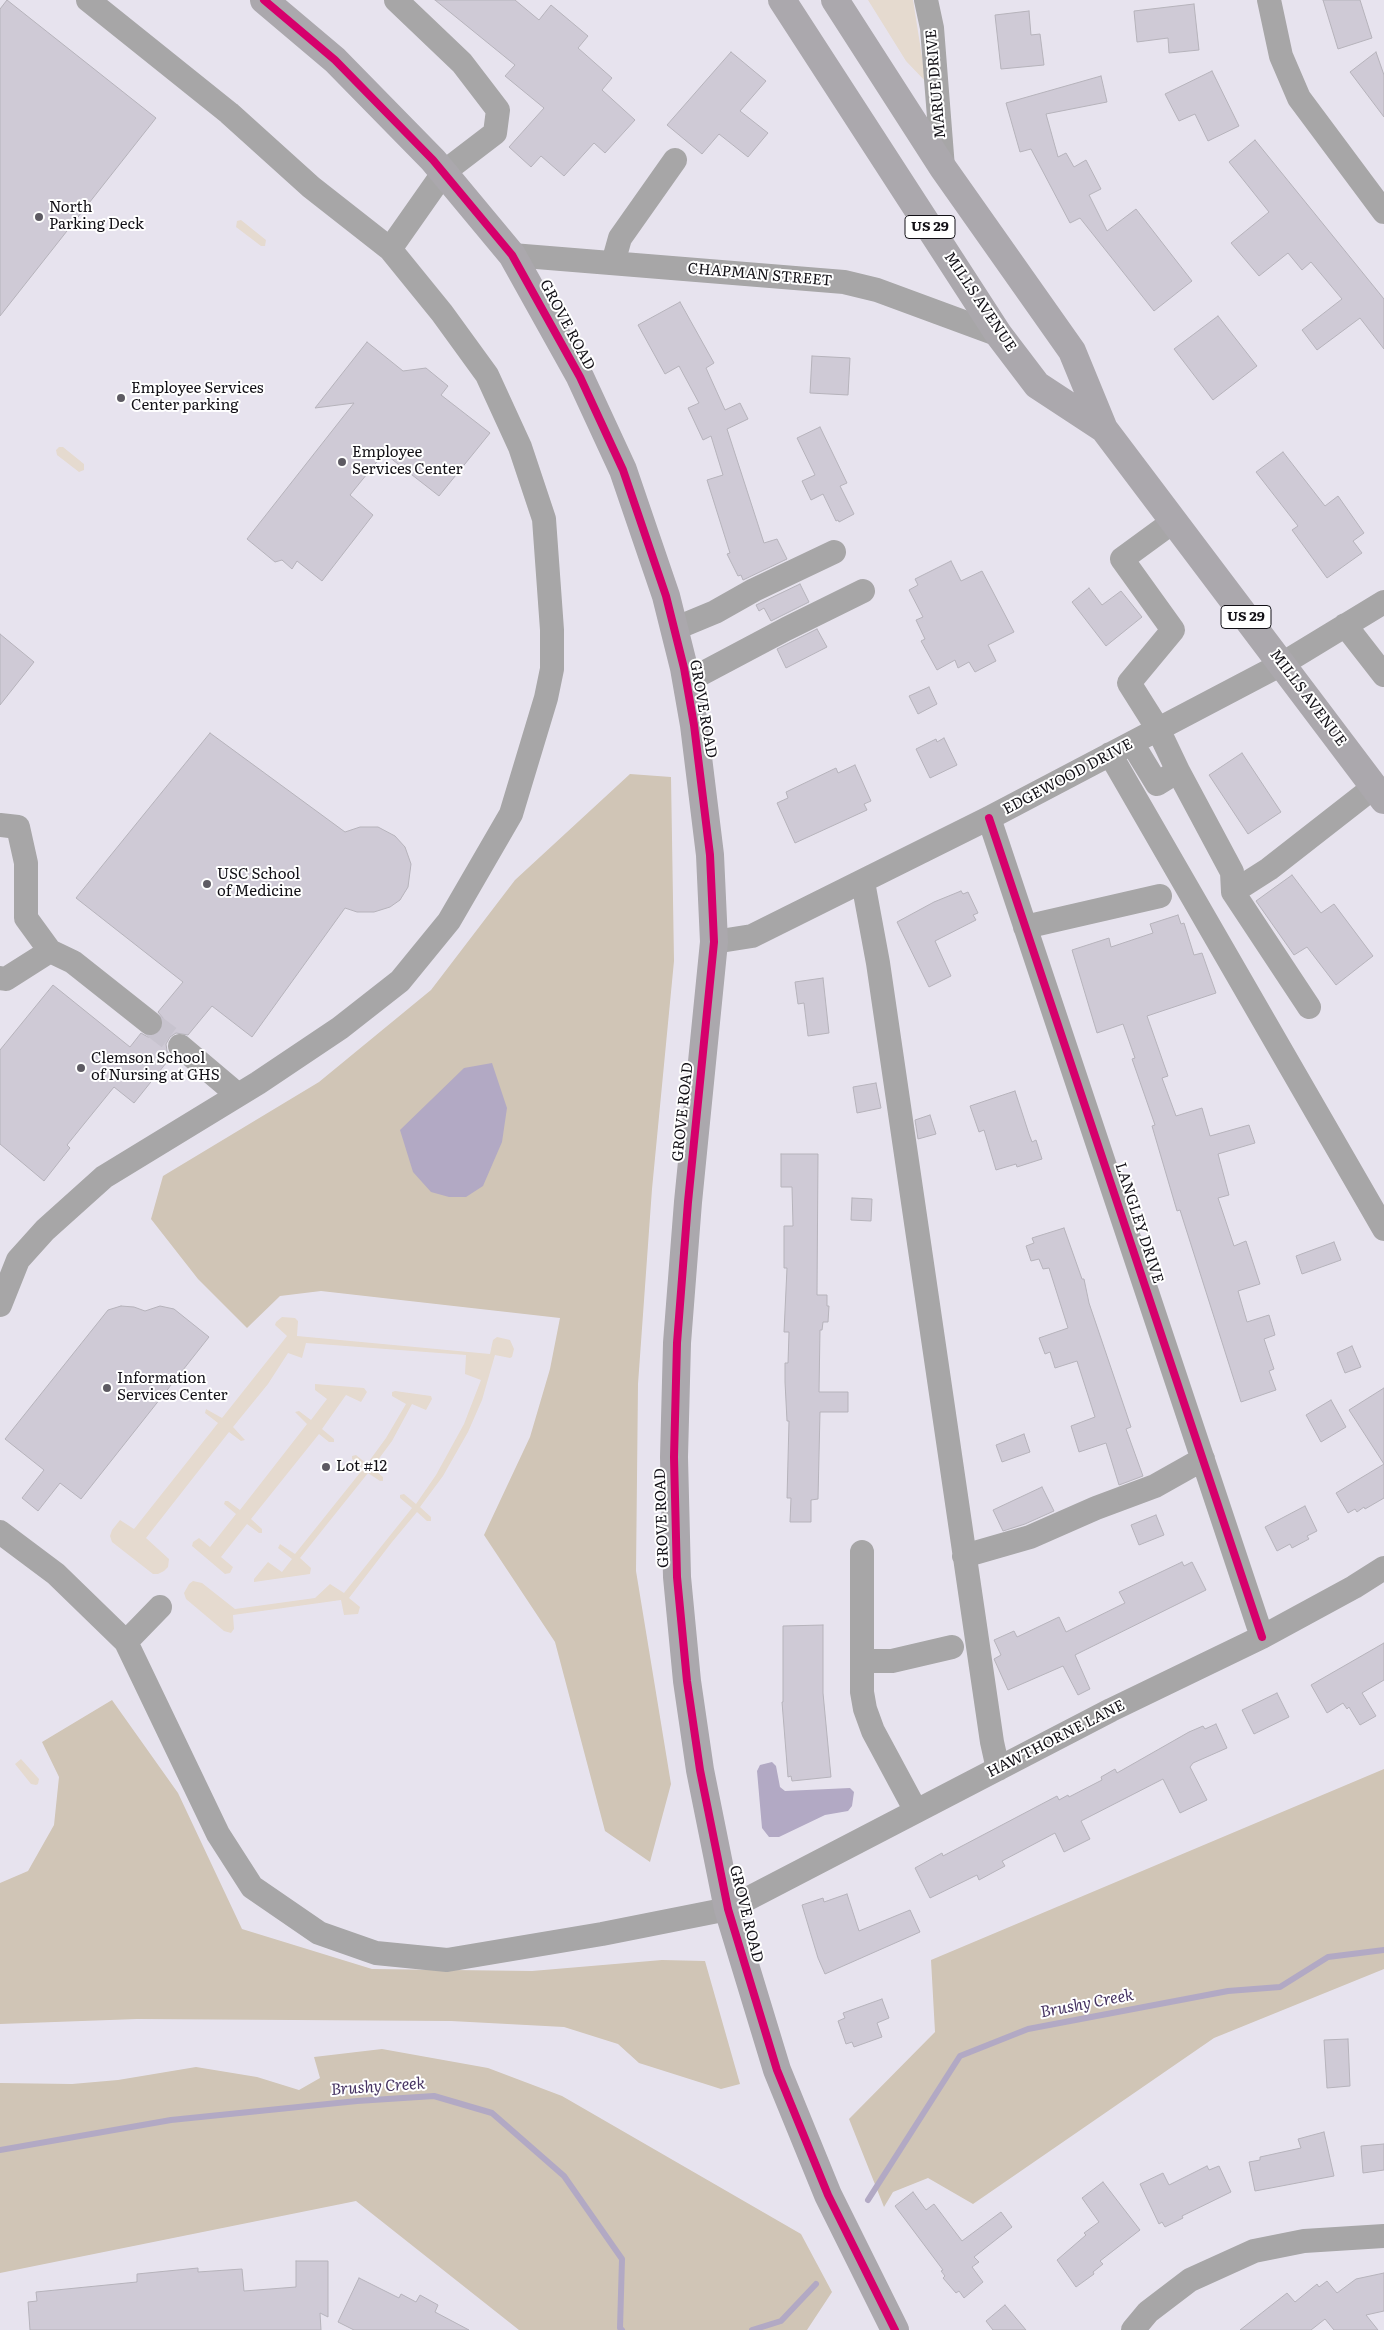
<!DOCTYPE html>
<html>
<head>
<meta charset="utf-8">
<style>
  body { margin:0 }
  canvas { display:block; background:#e7e3ee }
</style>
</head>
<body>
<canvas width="1384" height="2330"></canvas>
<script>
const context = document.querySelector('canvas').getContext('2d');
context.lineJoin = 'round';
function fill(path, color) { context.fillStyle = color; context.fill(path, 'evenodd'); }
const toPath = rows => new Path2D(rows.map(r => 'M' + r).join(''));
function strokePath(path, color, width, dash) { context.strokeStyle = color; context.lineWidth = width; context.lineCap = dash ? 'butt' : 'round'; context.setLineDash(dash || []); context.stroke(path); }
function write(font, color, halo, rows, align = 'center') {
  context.font = font + ' Literata,serif'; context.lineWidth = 4; context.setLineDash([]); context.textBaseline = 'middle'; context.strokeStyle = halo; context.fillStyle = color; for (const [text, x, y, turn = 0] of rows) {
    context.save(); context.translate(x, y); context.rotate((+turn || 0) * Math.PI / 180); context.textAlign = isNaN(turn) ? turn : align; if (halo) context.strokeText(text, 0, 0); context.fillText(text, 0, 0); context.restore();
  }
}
const green = toPath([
  [868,0,913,0,926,82,906,61],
  [241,220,266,240,265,246,261,246,236,227,237,221],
  [59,447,63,447,84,464,84,470,79,472,57,455,56,450],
  [282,1317,295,1318,298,1321,297,1336,490,1354,493,1340,497,1337,510,1340,514,1349,512,1357,510,1358,495,1355,482,1400,468,1432,443,1476,420,1507,431,1517,431,1521,427,1521,417,1512,392,1542,349,1598,360,1607,358,1614,344,1615,341,1600,233,1615,234,1629,231,1633,224,1631,186,1599,184,1593,189,1584,193,1581,202,1583,235,1609,315,1598,330,1584,344,1593,412,1508,400,1498,400,1495,404,1494,416,1504,436,1475,464,1424,481,1380,465,1374,466,1355,306,1343,302,1358,288,1353,268,1384,233,1427,245,1440,241,1441,229,1432,146,1538,169,1559,168,1567,164,1571,158,1574,153,1574,112,1542,110,1536,112,1530,120,1520,134,1529,218,1423,205,1413,206,1409,222,1418,287,1336,275,1325,276,1322],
  [315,1384,364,1388,367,1392,361,1402,346,1395,322,1429,334,1439,334,1442,329,1442,319,1434,251,1519,262,1529,262,1533,259,1533,247,1524,221,1557,233,1567,230,1573,225,1574,192,1546,193,1542,199,1538,210,1547,236,1514,224,1504,225,1501,228,1501,240,1510,307,1424,295,1412,299,1411,311,1420,327,1399,315,1390],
  [395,1391,431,1396,432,1399,426,1410,412,1404,392,1441,372,1468,383,1477,383,1481,380,1481,368,1473,300,1558,311,1568,310,1574,254,1582,254,1579,268,1562,282,1572,292,1559,278,1548,280,1544,295,1554,363,1469,352,1459,352,1456,356,1455,367,1464,386,1438,406,1404,392,1396,392,1392],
  [21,1759,39,1779,38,1784,36,1785,31,1784,15,1764]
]);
const forest = toPath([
  [630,774,671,777,674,961,652,1189,638,1384,636,1571,671,1784,650,1862,605,1831,555,1642,484,1535,530,1437,550,1369,560,1318,321,1291,280,1296,247,1328,198,1279,151,1219,163,1176,319,1082,431,990,515,880],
  [112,1700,178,1793,242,1929,372,1969,532,1971,662,1960,705,1961,740,2084,721,2089,639,2063,618,2044,564,2027,451,2021,137,2019,0,2024,0,1883,28,1871,54,1825,59,1777,42,1742],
  [1384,1769,1384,1969,1214,2038,973,2204,928,2178,893,2192,884,2207,849,2119,935,2032,931,1960],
  [382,2049,488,2068,562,2096,801,2234,832,2292,807,2330,519,2330,356,2201,0,2273,0,2083,72,2084,118,2080,196,2067,257,2077,299,2090,320,2078,314,2057]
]);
const water = toPath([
  [492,1063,507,1108,502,1142,483,1186,466,1197,449,1197,431,1192,413,1172,400,1130,464,1068],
  [772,1762,776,1766,780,1787,785,1791,850,1788,854,1792,852,1806,848,1811,825,1815,779,1837,769,1837,762,1828,757,1771,760,1765]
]);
const stream = toPath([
  [0,2150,171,2120,357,2101,434,2096,492,2113,564,2176,622,2259,620,2328,622,2330],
  [868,2200,960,2056,1028,2029,1228,1991,1280,1987,1328,1957,1384,1950],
  [752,2330,781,2321,816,2284]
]);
const building = toPath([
  [7,0,156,118,0,316,0,9,7,0],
  [435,0,515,0,539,20,551,5,588,36,578,48,612,78,602,90,635,120,605,153,594,143,564,176,541,156,531,167,509,147,544,108,505,76,515,65,435,0],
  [1323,0,1360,0,1372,38,1338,49,1323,0],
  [1194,4,1199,50,1169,53,1168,38,1137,42,1134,11,1194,4],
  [1029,11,1031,35,1040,34,1044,65,1001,69,995,15,1029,11],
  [731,52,766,81,740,111,768,133,748,157,719,134,702,154,667,125,731,52],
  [1376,52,1384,75,1384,117,1350,72,1376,52],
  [1212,71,1239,126,1208,141,1195,114,1179,121,1165,94,1212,71],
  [1101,76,1107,102,1046,114,1058,157,1066,153,1074,167,1086,160,1101,189,1089,195,1107,231,1136,209,1192,281,1154,311,1080,218,1070,223,1031,149,1020,152,1006,103,1101,76],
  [1255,140,1384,299,1384,349,1360,318,1317,350,1302,330,1342,299,1311,262,1302,270,1288,253,1259,276,1231,243,1269,212,1229,162,1255,140],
  [680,302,714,363,706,368,725,410,740,403,748,419,727,429,764,543,777,539,787,559,743,580,741,575,738,576,727,554,730,553,707,480,723,475,711,436,703,440,688,408,699,403,679,366,665,374,638,325,680,302],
  [1218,316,1257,366,1213,400,1174,349,1218,316],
  [367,342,403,371,426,368,448,386,441,395,490,433,439,496,384,453,350,495,373,515,322,581,297,561,292,569,282,560,275,562,247,539,354,403,315,408,367,342],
  [812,356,850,358,848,395,810,393,812,356],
  [820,427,847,483,840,486,854,514,839,522,838,520,836,521,823,494,811,500,802,481,815,475,797,438,820,427],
  [1283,452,1325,506,1338,496,1364,533,1353,541,1362,553,1327,578,1292,530,1298,526,1256,472,1283,452],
  [951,561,961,581,982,571,1014,632,988,645,996,661,975,672,969,662,958,668,955,660,937,670,921,641,925,639,916,620,923,617,909,590,918,585,915,579,951,561],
  [800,584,809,602,771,621,764,608,759,611,756,605,800,584],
  [1089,588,1102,605,1121,591,1142,617,1106,646,1072,602,1089,588],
  [817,629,827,647,786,668,777,649,817,629],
  [0,634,34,662,0,705,0,634],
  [929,687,937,704,918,714,909,696,929,687],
  [210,733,345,832,360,827,378,827,395,836,405,847,411,864,408,887,400,900,390,907,374,912,357,912,345,908,252,1037,212,1006,188,1035,176,1033,170,1037,166,1044,167,1051,171,1057,134,1103,114,1087,67,1145,70,1148,44,1181,0,1144,0,1050,53,985,130,1047,141,1033,148,1037,155,1036,161,1031,163,1018,158,1012,183,982,76,898,210,733],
  [944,738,957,765,930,778,916,749,936,739,937,742,944,738],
  [1242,753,1281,812,1248,834,1209,775,1242,753],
  [855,765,871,801,864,804,867,810,795,843,777,803,788,798,786,792,836,768,838,773,855,765],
  [1292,875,1321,913,1334,904,1373,956,1336,985,1307,947,1294,955,1256,901,1292,875],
  [961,891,963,894,968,892,978,913,973,915,976,920,935,941,951,976,929,987,897,922,934,902,961,891],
  [1178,915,1181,924,1184,923,1194,955,1202,953,1216,993,1147,1016,1168,1076,1162,1078,1176,1116,1202,1108,1210,1136,1249,1125,1255,1143,1218,1154,1229,1195,1218,1198,1234,1246,1246,1241,1260,1284,1238,1291,1247,1322,1269,1315,1275,1335,1264,1339,1274,1369,1269,1371,1276,1390,1241,1402,1180,1210,1177,1211,1152,1126,1155,1125,1132,1059,1135,1058,1123,1024,1097,1033,1072,950,1109,938,1111,947,1153,933,1150,924,1178,915],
  [823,978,829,1033,808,1036,804,1003,798,1004,795,982,823,978],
  [876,1083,881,1108,857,1113,853,1087,876,1083],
  [1015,1091,1029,1134,1032,1142,1036,1140,1042,1159,1017,1167,1016,1164,996,1170,984,1130,979,1132,970,1106,1015,1091],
  [930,1115,936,1134,918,1139,915,1120,930,1115],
  [781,1154,818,1154,817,1295,827,1295,827,1306,829,1306,828,1322,823,1322,822,1330,820,1330,819,1392,848,1392,848,1412,820,1412,818,1499,811,1500,811,1522,790,1522,791,1498,787,1498,789,1421,787,1421,785,1382,785,1363,788,1363,789,1332,784,1332,787,1268,784,1268,784,1226,793,1226,792,1187,781,1187,781,1154],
  [852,1198,872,1199,871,1221,851,1220,852,1198],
  [1064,1228,1082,1279,1084,1279,1089,1303,1131,1427,1126,1429,1143,1476,1119,1485,1106,1443,1079,1452,1071,1426,1095,1417,1077,1361,1055,1368,1050,1352,1045,1354,1039,1338,1068,1328,1049,1268,1043,1269,1039,1259,1031,1261,1026,1246,1034,1243,1032,1238,1064,1228],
  [1334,1242,1341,1260,1302,1274,1296,1256,1334,1242],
  [121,1306,134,1307,145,1311,160,1306,174,1309,209,1337,81,1499,60,1483,38,1511,22,1498,44,1470,5,1439,108,1310,121,1306],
  [1352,1346,1361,1367,1345,1373,1337,1353,1352,1346],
  [1384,1388,1384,1498,1365,1509,1364,1507,1357,1512,1355,1509,1348,1513,1336,1493,1384,1464,1349,1410,1384,1388],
  [1331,1400,1346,1427,1321,1442,1306,1415,1331,1400],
  [1024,1434,1030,1452,1002,1462,996,1445,1024,1434],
  [1042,1487,1054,1511,1025,1524,1003,1531,993,1510,1042,1487],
  [1305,1506,1317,1531,1307,1536,1309,1539,1292,1548,1290,1544,1277,1551,1265,1527,1305,1506],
  [1156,1515,1164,1535,1139,1545,1131,1525,1156,1515],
  [1182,1562,1184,1566,1192,1562,1206,1590,1075,1655,1090,1689,1078,1695,1063,1666,1008,1690,994,1659,1001,1655,994,1640,1014,1631,1017,1637,1059,1617,1066,1632,1125,1603,1119,1592,1182,1562],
  [823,1625,823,1693,831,1777,792,1781,791,1776,788,1777,782,1702,783,1702,783,1626,823,1625],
  [1384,1643,1384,1680,1362,1693,1376,1716,1360,1725,1349,1707,1347,1709,1343,1703,1327,1713,1311,1685,1384,1643],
  [1277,1693,1289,1717,1254,1734,1242,1710,1277,1693],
  [1216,1724,1227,1748,1193,1763,1190,1767,1207,1800,1180,1813,1163,1779,1081,1821,1090,1839,1064,1852,1055,1833,1002,1861,1005,1866,979,1880,977,1875,930,1898,915,1868,942,1853,943,1856,1057,1796,1059,1800,1068,1795,1069,1797,1102,1780,1101,1777,1115,1769,1117,1773,1189,1732,1203,1726,1205,1729,1216,1724],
  [847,1894,859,1931,910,1910,920,1932,825,1974,818,1958,802,1905,823,1898,824,1902,847,1894],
  [882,1999,889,2018,877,2023,882,2037,854,2047,852,2042,846,2044,838,2021,845,2018,843,2013,882,1999],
  [1348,2039,1350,2086,1327,2088,1324,2040,1348,2039],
  [1324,2132,1334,2176,1255,2191,1249,2162,1260,2160,1260,2157,1301,2148,1298,2139,1324,2132],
  [1384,2144,1384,2170,1363,2173,1361,2146,1384,2144],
  [1207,2166,1209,2170,1219,2166,1231,2192,1182,2216,1183,2218,1165,2227,1162,2222,1159,2224,1140,2184,1163,2173,1169,2185,1207,2166],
  [1103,2182,1140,2230,1100,2261,1103,2264,1093,2272,1094,2274,1076,2287,1057,2260,1086,2235,1084,2233,1099,2222,1082,2198,1103,2182],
  [913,2192,926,2210,934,2204,962,2241,1001,2212,1012,2227,974,2257,979,2262,972,2267,983,2282,964,2298,959,2291,956,2293,943,2278,945,2276,941,2271,943,2270,895,2206,913,2192],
  [296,2261,328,2261,328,2317,320,2313,321,2330,30,2330,28,2302,37,2301,36,2292,137,2282,137,2274,198,2268,198,2272,242,2269,244,2291,296,2287,296,2261],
  [1384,2273,1384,2311,1366,2315,1378,2330,1334,2330,1325,2319,1311,2330,1240,2330,1287,2293,1295,2302,1317,2284,1319,2287,1327,2281,1337,2293,1356,2279,1384,2273],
  [359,2278,399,2298,401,2294,416,2302,420,2295,438,2305,435,2312,469,2330,354,2330,338,2322,359,2278],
  [1005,2305,1026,2330,993,2330,986,2321,1005,2305]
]);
const minorTunnel = toPath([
  [150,1023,180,1046]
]);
const minor = toPath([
  [926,0,932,28,943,168],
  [1269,0,1281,56,1299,98,1384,212],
  [390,249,444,172,495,133,498,110,462,63,396,0],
  [512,255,844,282,877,290,999,335],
  [613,263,620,238,675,160],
  [1345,625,1384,675],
  [674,629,715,612,754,590,834,552],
  [686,682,786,629,863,591],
  [1132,743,1157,784,1178,771,1158,729,1129,683,1173,630,1122,559,1174,521],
  [1110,754,1384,1229],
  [1178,771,1232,872,1233,892,1309,1007],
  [989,818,1262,1637],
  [0,825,18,827,26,863,26,918,50,951,73,962,150,1023],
  [863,882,878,963,992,1742,998,1769],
  [1233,892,1269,869,1374,787],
  [1025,927,1160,896],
  [714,942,752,936,989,818,1282,664,1384,602],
  [0,978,6,979,50,951],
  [180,1046,238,1095],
  [0,1305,18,1260,45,1230,104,1177,258,1083,340,1028,400,981,449,921,511,814,546,698,552,669,552,630,544,519,520,447,487,375,442,313,390,249,311,187,229,113,88,0],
  [0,1532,56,1574,126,1642,160,1607],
  [862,1552,862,1692,865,1709,873,1731,916,1811],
  [964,1556,1030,1537,1096,1508,1155,1486,1203,1459],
  [126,1642,218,1834,252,1887,319,1933,376,1953,447,1960,602,1934,728,1909,1111,1710,1262,1637,1354,1587,1384,1568],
  [862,1661,892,1661,952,1647],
  [1133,2330,1148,2312,1190,2280,1254,2251,1304,2241,1384,2236]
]);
const major = toPath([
  [264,0,335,60,433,160,512,255,580,377,623,470,666,596,684,668,694,725,710,855,714,942,688,1202,677,1343,674,1457,677,1577,687,1681,700,1770,728,1909,777,2070,828,2195,895,2330],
  [782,0,999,335,1037,385,1104,429],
  [835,0,943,168,1072,351,1104,429,1384,800]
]);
const cycleway = toPath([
  [264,0,335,60,433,160,512,255,580,377,623,470,666,596,684,668,694,725,710,855,714,942,688,1202,677,1343,674,1457,677,1577,687,1681,700,1770,728,1909,777,2070,828,2195,895,2330],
  [989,818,1262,1637]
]);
const markers = [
  [39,217,5,"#5d5a62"],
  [121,398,5,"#5d5a62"],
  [342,462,5,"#5d5a62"],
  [207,884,5,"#5d5a62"],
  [81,1068,5,"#5d5a62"],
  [107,1388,5,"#5d5a62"],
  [326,1467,5,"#5d5a62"]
];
const shields = [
  [930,227,50],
  [1246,617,50]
];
const shieldNames = [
  ["US 29",930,227],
  ["US 29",1246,617]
];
const streetNames = [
  ["MARUE DRIVE",936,84,-95],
  ["CHAPMAN STREET",760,275,5],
  ["MILLS AVENUE",980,302,56],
  ["GROVE ROAD",567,325,62],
  ["MILLS AVENUE",1308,698,53],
  ["GROVE ROAD",703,709,80],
  ["EDGEWOOD DRIVE",1068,777,-28],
  ["GROVE ROAD",683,1112,-84],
  ["LANGLEY DRIVE",1139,1223,72],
  ["GROVE ROAD",662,1518,-92],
  ["HAWTHORNE LANE",1056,1739,-27],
  ["GROVE ROAD",746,1914,76]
];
const poiNames = [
  ["North",49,208],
  ["Parking Deck",49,225],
  ["Employee Services",131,389],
  ["Center parking",131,406],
  ["Employee",352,453],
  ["Services Center",352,470],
  ["USC School",217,875],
  ["of Medicine",217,892],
  ["Clemson School",91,1059],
  ["of Nursing at GHS",91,1076],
  ["Information",117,1379],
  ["Services Center",117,1396],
  ["Lot #12",336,1467]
];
const waterNames = [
  ["Brushy Creek",1087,2004,-11],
  ["Brushy Creek",378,2087,-4]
];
fill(green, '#e5dacf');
fill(forest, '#d0c5b6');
fill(water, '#b2a9c4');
strokePath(stream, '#b2a9c4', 6);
fill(building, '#cfcad6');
strokePath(building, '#b6b3bb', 1);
strokePath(minorTunnel, '#c7c3ce', 24, [24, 12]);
strokePath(minor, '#a7a6a7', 24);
strokePath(major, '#aba8ad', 28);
strokePath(cycleway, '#d6006c', 8);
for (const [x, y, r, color] of markers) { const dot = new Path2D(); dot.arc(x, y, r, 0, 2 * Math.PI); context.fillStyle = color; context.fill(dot); strokePath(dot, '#fff', 2); }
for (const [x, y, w] of shields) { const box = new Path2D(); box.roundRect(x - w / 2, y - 11.5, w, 23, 4); context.fillStyle = '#fff'; context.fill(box); strokePath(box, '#121016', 1); }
write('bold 14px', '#121016', null, shieldNames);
write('15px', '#121016', '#fff', streetNames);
write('15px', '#121016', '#fff', poiNames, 'left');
write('italic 16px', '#463362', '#fff', waterNames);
</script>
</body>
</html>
